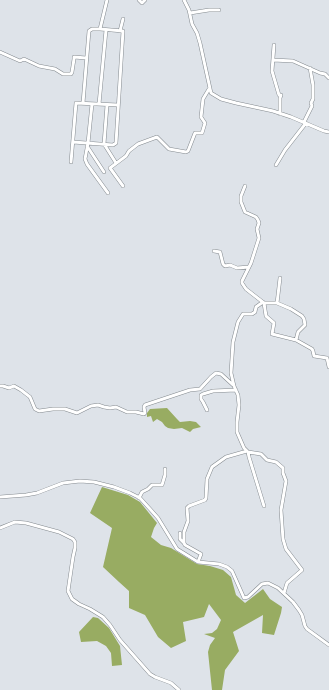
<!DOCTYPE html>
<html>
<head>
<meta charset="utf-8">
<style>
  body { margin:0 }
  canvas { display:block; background:#dee3e9 }
</style>
</head>
<body>
<canvas width="329" height="690"></canvas>
<script>
const context = document.querySelector('canvas').getContext('2d');
context.lineJoin = 'round';
function fill(path, color) { context.fillStyle = color; context.fill(path, 'evenodd'); }
const toPath = rows => new Path2D(rows.map(r => 'M' + r).join(''));
function strokePath(path, color, width, dash) { context.strokeStyle = color; context.lineWidth = width; context.lineCap = dash ? 'butt' : 'round'; context.setLineDash(dash || []); context.stroke(path); }
const forest = toPath([
  [167,408,177,419,180,422,190,421,196,422,201,427,193,429,190,432,182,428,174,429,168,428,165,426,162,422,157,419,153,422,151,416,147,417,147,413,150,409],
  [102,487,128,495,140,502,157,523,154,528,151,537,161,545,171,548,197,564,210,566,223,570,231,577,236,595,245,603,263,589,270,599,282,607,281,613,274,635,262,633,263,615,233,632,239,651,225,670,222,690,212,690,208,652,210,645,215,638,204,634,212,633,217,629,221,620,209,604,204,617,183,622,186,641,171,648,158,637,145,615,129,608,129,591,119,582,103,567,112,528,90,513],
  [93,617,98,618,109,628,120,646,122,665,112,666,111,653,106,646,97,641,81,642,79,632]
]);
const minor = toPath([
  [139,0,142,3,145,0],
  [184,0,189,10,192,24,197,33,200,43,211,93,221,99,236,103,273,111,291,117,324,131,329,132],
  [190,13,209,10,219,10],
  [120,31,123,19],
  [274,45,272,71,279,95,281,95,280,98,280,114],
  [0,52,20,61,24,59,39,66,55,69,63,74,71,74,72,72,74,59,74,57,86,58],
  [273,60,293,61,320,73,325,74,329,78],
  [83,103,89,31,92,29,100,29],
  [92,104,88,143,85,159,87,164,108,193],
  [99,104,106,30],
  [107,105,104,144,116,163],
  [304,122,312,106,311,103,313,99,313,85,310,68],
  [73,142,113,145,116,143,123,31,100,29,107,0],
  [87,146,104,172],
  [71,162,76,103,118,105],
  [276,165,285,150,306,123],
  [123,186,110,168,126,156,129,151,138,144,157,137,169,149,186,152,188,151,195,133,202,133,205,123,201,117,203,99,209,89],
  [245,186,241,196,241,202,245,212,256,217,258,220,259,223,257,229,259,238,251,263,242,281,242,283,246,289,264,303,266,316,274,323,272,334,296,340,312,349,313,351,314,356,327,358,329,367],
  [214,251,220,252,223,264,225,266,230,265,237,268,249,267],
  [263,302,256,307,255,312,252,314,243,314,238,322,233,342,231,373,234,386,238,395,239,405,237,422,237,432,244,448,248,452,261,454,267,460,276,462,283,468,283,473,286,481,281,510,283,539,286,549,302,570,287,583,284,593],
  [264,303,277,303,278,295,280,278],
  [277,303,291,309,302,316,304,319,305,325,298,332,296,340],
  [0,386,3,386,9,388,14,386,21,390,30,397,35,409,39,411,53,409,65,409,77,413,91,406,98,405,104,407,110,408,116,407,127,412,136,412,144,414,145,413,144,407,145,405,190,390,200,389,211,377,216,373,221,374,233,385],
  [207,410,203,402,201,399,201,395,203,394,213,391,236,390],
  [248,452,249,457,264,506],
  [0,497,26,495,37,493,63,483,80,481,94,482,114,487,130,493,140,498,150,509,158,518,177,549,198,562,219,564,227,567,232,571,244,598,248,597,262,584,268,583,278,588,293,602,299,610,302,615,305,626,307,629,329,645],
  [139,498,142,492,148,489,152,485,162,485,165,475,165,469],
  [0,528,15,522,26,523,59,532,73,539,75,542,75,548,73,557,68,591,72,599,79,604,90,609,103,617,110,625,120,640,150,674,155,677,171,683,179,690],
  [180,533,180,539,184,543],
  [198,562,201,554,185,545,184,543,184,532,188,521,187,508,189,506,205,500,206,498,207,479,212,467,226,457,247,451]
]);
fill(forest, '#98ac62');
strokePath(minor, '#848a8f', 4);
strokePath(minor, '#fff', 3);
</script>
</body>
</html>
